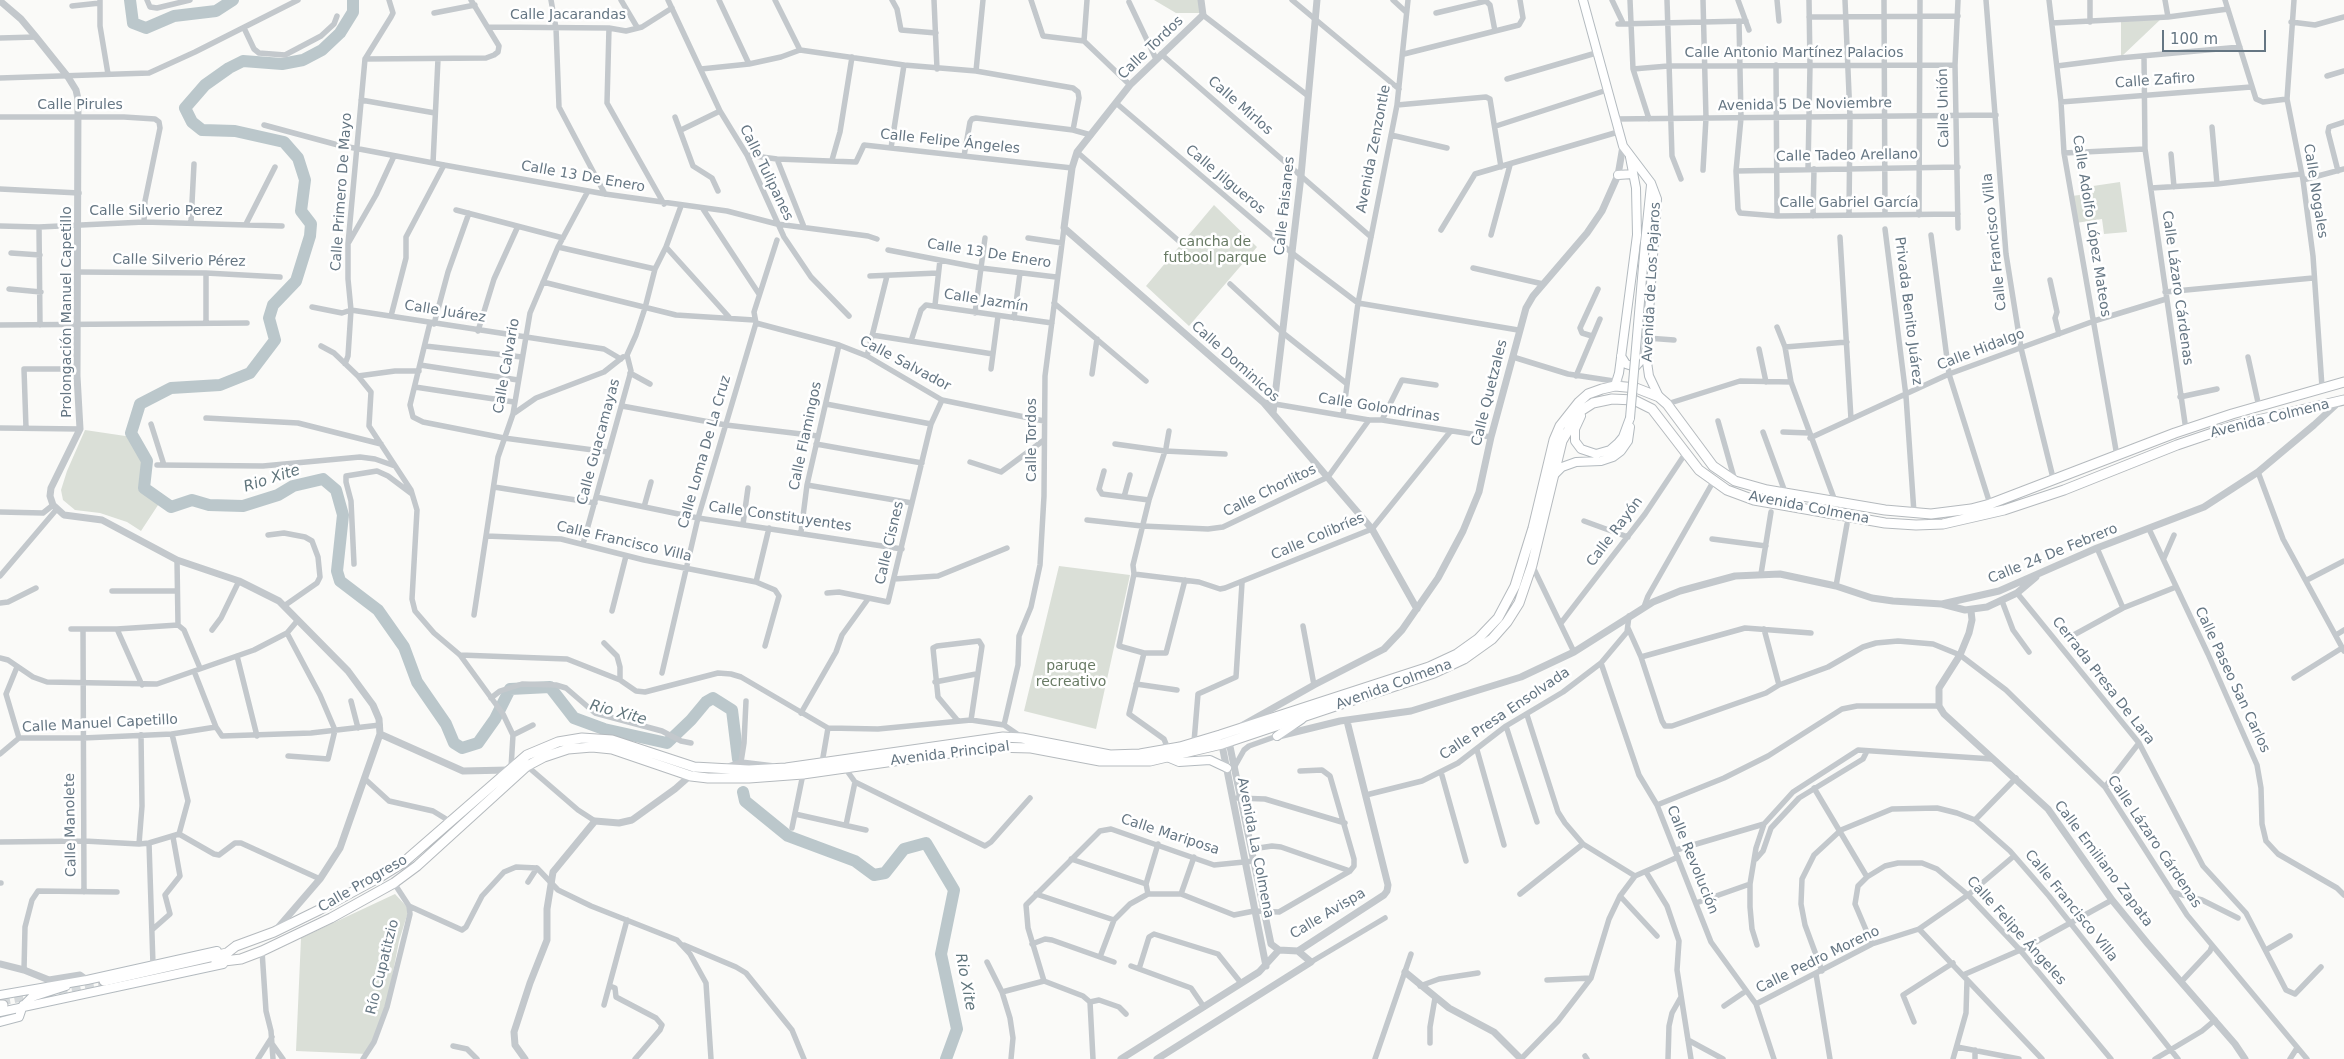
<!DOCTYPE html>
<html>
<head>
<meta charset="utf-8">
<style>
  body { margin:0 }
  #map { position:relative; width:2344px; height:1059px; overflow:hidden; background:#fafaf8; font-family:"DejaVu Sans",sans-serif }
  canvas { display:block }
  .scale { position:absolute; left:2162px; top:30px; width:104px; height:22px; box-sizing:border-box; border:2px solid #657683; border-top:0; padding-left:6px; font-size:15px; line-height:18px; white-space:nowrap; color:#657683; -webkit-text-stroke:4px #fff; paint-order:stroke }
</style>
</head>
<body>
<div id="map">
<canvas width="2344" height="1059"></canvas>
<div class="scale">100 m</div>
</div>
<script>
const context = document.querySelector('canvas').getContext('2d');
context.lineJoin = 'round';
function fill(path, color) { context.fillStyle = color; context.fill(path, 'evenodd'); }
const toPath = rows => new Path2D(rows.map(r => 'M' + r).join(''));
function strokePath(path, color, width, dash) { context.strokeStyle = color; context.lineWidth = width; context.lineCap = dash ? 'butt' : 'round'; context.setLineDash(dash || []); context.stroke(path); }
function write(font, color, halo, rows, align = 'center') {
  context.font = font + ' "DejaVu Sans",sans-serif'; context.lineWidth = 5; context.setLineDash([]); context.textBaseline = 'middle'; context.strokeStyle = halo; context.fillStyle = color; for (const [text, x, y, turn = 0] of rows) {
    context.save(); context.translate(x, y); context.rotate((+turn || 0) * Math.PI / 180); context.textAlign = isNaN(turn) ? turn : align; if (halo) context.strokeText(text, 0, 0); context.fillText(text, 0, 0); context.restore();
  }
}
const green = toPath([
  [1154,0,1199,0,1201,13,1176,13],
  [2162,18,2121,57,2121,19],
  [2120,182,2127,232,2104,234,2102,219,2076,223,2072,196,2094,193,2093,186],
  [1214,205,1257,247,1189,326,1146,286],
  [85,430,132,437,139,448,146,461,142,489,160,502,141,531,127,522,100,513,75,510,63,500,61,490,67,471],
  [1059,566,1130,575,1096,729,1024,711],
  [395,894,409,909,399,941,386,1009,367,1054,296,1051,301,938]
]);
const river = toPath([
  [130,0,133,23,146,28,174,16,216,11,233,0],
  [353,0,353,12,340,33,322,50,303,60,282,64,243,61,229,68,205,85,185,108,192,122,202,130,235,131,284,142,298,158,305,180,301,211,311,224,310,236,296,281,273,305,269,318,275,340,250,373,220,385,171,388,140,404,131,433,147,461,144,488,171,507,192,500,209,505,243,506,278,495,293,486,323,479,336,490,343,515,337,571,340,581,378,610,404,647,417,682,446,724,454,743,462,748,478,743,495,719,510,689,550,687,574,718,604,729,667,743,691,720,706,702,713,698,732,710,738,759],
  [743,792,745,801,788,836,855,861,874,875,885,873,904,849,926,843,954,890,941,954,957,1029,946,1059]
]);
const primaryTunnel = toPath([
  [58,990,104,981],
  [1,1001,38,994]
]);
const minor = toPath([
  [100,0,100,26,108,74],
  [147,0,150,7,157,8,190,0],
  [551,0,556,28,559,107,605,194],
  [621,0,637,27],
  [668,0,720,111,747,155,784,237,811,277,849,316],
  [719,0,749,64],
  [775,0,800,50],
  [892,0,897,9,901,30,936,33],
  [934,0,937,69],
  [1031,0,1043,36,1084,41],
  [1292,0,1399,89],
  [1393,0,1406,12],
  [1612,0,1623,23],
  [1630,0,1633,69,1649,119],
  [1667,0,1672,156,1681,179],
  [1703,0,1706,118,1703,170],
  [1738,0,1749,30],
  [1777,0,1779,21],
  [1845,0,1850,117,1849,215],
  [1884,0,1885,215],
  [1986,0,2006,254,2021,348,2053,478],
  [2049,0,2061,102,2064,153,2117,456],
  [2090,0,2090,22],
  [2165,0,2168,17],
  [2225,0,2256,99,2263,102,2287,99],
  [2294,0,2287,99,2303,180,2313,256,2322,387],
  [1129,2,1156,59],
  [72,6,100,3],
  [434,13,475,5],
  [1436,13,1486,1,1490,5,1495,31],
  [1203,15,1307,95],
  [1809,17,1958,16],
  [1739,21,1741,118,1736,171,1738,209,1740,213,1777,216,1958,214],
  [2291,22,2315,25,2344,17],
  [2052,23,2168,17,2228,9],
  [1618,24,1746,21],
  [488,27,609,28,626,31,642,27,672,8],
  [244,28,254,49,259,53,285,55,321,36,334,24,337,16],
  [609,28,607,103,664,204],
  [0,38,36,37],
  [1084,41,1130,85],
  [1084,41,1087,0],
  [1161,54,1371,237],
  [1404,54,1519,25,1523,18,1520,0],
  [2144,56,2145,149,2186,430],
  [365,59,486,58,494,55,498,52,499,46,471,0],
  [1776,65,1777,216],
  [2057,66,2120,58,2240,47],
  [701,69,749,64,781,57,800,50,904,65,976,71,1073,88,1078,92,1079,98,1073,130],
  [1633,69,1668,66,1955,65],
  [976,71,983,0],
  [2327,76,2344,71],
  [0,78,149,73,195,52,298,0],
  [1507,79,1596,53],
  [361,100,435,113],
  [2061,102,2251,87],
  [1116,103,1292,253,1358,303,1518,330],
  [1397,105,1486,97,1490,99,1501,167],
  [0,117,124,117,155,119,159,122,160,128,145,201,144,222],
  [675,117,693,166,712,178,718,191],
  [1615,119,1996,115],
  [264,125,338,145,444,165,605,194,727,211,777,224,868,236,877,239],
  [1496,126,1607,90],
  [2212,127,2217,184],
  [681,130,720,111],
  [1391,135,1447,148],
  [891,148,904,65],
  [1077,152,1180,242],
  [2064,153,2145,149],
  [2171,154,2174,187],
  [747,155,777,159,856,162,864,145,1072,168],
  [964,156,970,122,972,119,976,118,1073,130,1091,135],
  [777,159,804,227],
  [832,160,840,132,852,57],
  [433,163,438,59],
  [1808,169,1810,66,1809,0],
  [1736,171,1958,167],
  [2338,171,2328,132,2329,127,2344,122],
  [2303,180,2344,169],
  [2151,188,2217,184,2301,174],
  [0,189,79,193],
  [703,209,759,294],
  [456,210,563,238],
  [1919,215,1920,0],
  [1813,216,1814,169],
  [191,222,194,164],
  [246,224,275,167],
  [0,226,39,227,144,222,282,226],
  [39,227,40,325],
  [1958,228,1955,65,1958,0],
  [1885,229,1906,396,1914,513],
  [1441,230,1475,174,1618,132],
  [1491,235,1510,165],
  [1931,235,1949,374,1990,504],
  [1840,237,1851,419],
  [1028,238,1062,243],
  [349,242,376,195,394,156],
  [558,247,655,269],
  [666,247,729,317],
  [888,250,981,268,1056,277],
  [11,253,40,255],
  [1473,268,1543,284],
  [77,272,206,273,280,277],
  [206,273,206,323],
  [870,276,938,273],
  [2050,280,2057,312,2055,318,2059,334],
  [543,282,676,315,754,320],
  [1230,284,1283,333,1346,383],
  [9,289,41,292],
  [2165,292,2313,278],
  [1054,303,1146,381],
  [935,305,940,260],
  [312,307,342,313,351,310,604,349,621,359],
  [975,313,985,238],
  [391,316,406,258,406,237,444,165],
  [1014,318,1020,273],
  [430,323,410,405,413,417,423,422,504,438,608,452],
  [756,323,839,345,867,356,942,400,1044,421],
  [434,324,448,272,469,213],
  [0,325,247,323],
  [1777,327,1785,347,1791,382,1835,501],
  [478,331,494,279,518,226],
  [872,335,993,354],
  [1592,336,1582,333,1580,328,1598,289],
  [1647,338,1674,340],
  [911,341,921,310,926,305,1052,323],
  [321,346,334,353,358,376,371,392,369,426,411,490,417,510,412,599,415,611,434,633,460,655,503,714,513,735,511,768],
  [425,346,522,357],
  [1785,347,1847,342],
  [1759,349,1766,382],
  [867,356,887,276],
  [1513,357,1568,374,1620,382],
  [2248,357,2259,407],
  [345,364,348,356,351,310,348,279,348,244,365,59,391,17,393,13,389,0],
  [420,365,518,380],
  [991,369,998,316],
  [630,373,650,384],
  [1092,374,1097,339],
  [358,376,395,371,419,371],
  [1576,376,1600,319],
  [415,387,514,402],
  [2180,397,2217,389],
  [1263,402,1369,420,1382,420,1491,437],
  [826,404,931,424],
  [1667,404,1740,381,1791,382],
  [622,406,726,425,818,436],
  [513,414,536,398,604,372,623,357],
  [1343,415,1358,303,1397,105,1408,0],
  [206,418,298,423,381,444],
  [1382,420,1402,380,1436,385],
  [1718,421,1735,481],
  [151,424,164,465],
  [0,428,80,429],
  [26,428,24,369,77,369],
  [1169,431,1166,448,1149,500,1133,565,1134,574,1119,646,1144,653,1166,653,1185,580],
  [1763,432,1785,492],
  [1783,432,1809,433],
  [1810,438,1949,374,2094,321,2166,299],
  [816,444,922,463],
  [1115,444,1165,451,1225,454],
  [970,462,1001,472,1044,440],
  [157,465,263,466,360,457,375,459,395,466],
  [1104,471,1099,489,1102,494,1149,500],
  [2258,472,2283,539,2344,651],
  [807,485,912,503],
  [494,487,595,503],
  [596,497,698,518,902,549],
  [1124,497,1130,475],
  [644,507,651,482],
  [0,512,43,513,53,505],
  [1087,520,1142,526,1208,529,1223,527,1328,477,1369,420],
  [1584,521,1628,537],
  [743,524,748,488],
  [2149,529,2208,654,2257,765,2261,788,2262,824,2266,841,2278,854,2337,888,2344,895],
  [801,532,807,485,839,345],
  [268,535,284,533,305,537,312,541,318,557,320,577,317,583,284,606],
  [486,536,561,539,644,560,756,582,775,590,779,596,765,646],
  [1712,539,1766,546],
  [583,544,631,371,627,355,636,335,645,308,655,269,666,247,681,206],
  [2097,548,2123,608],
  [2164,558,2174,535],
  [177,560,178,625],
  [354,564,351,501,346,482,346,476,377,471,388,476,412,494],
  [1532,565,1574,652],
  [1134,574,1199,582,1220,589,1225,588,1372,529,1450,432],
  [1761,574,1771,512],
  [0,576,56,510],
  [894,579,938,576,1007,548],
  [2307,580,2344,561],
  [756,582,769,528],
  [1836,586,1847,524],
  [112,591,177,591],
  [827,593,839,592,888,602,931,424,942,400],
  [2017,593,2139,743,2203,866,2246,913,2286,990,2295,994,2321,967],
  [2002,601,2013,630,2029,652],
  [0,603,8,602,36,588],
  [1644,607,1648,596,1713,482],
  [612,611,626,556],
  [474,615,498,457,513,414,530,313,558,247,588,191],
  [1561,623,1645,514,1685,454],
  [178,625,184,630,200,668],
  [1303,626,1314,685],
  [1628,628,1641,657,1662,721,1665,726,1672,726,1766,693,1779,685,1828,667,1863,647,1876,643,1898,641,1933,644,1960,655,2006,690,2105,787,2187,915,2307,1059],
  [71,629,117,629,178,625],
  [83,629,84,892],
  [117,629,142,685],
  [1764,629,1779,685],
  [212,630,221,618,239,581],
  [287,633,320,695,335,730,328,759,288,756],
  [2336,635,2344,630],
  [2070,637,2123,608,2176,587],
  [604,643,617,656,620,667,620,680],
  [1144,653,1129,714,1164,739,1168,749],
  [460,655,567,659,620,680,636,691,645,692,718,673,731,674,741,677,828,728,878,729,971,720,1004,725],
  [237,656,257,736],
  [1641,657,1745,628,1811,633],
  [0,658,8,660,33,677,47,682,157,684,254,650,287,633,298,620],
  [1601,663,1639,775,1657,805,1711,942,1756,1004,1774,1059],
  [17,667,6,694,19,738],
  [194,671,216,727,222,736,311,733,380,725],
  [662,673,698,518,756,323,754,312,777,240],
  [2294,678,2342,648],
  [935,682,976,674],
  [1136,684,1177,690],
  [491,698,500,691,522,684,556,685,566,688,595,713,662,731,681,741,691,743],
  [351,701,358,728],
  [801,713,836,652,842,635,868,599],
  [1527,715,1558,812,1565,823,1583,844,1635,876],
  [958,721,938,697,933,648,937,646,979,641,982,646,971,720],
  [1506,726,1537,822],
  [172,734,188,801,179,834],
  [513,735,533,725],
  [1020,736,1004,725,1018,665,1019,636,1031,607,1040,565,1044,496,1045,376,1064,228],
  [1194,742,1198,694,1236,677,1242,583],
  [1477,750,1504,845],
  [0,754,19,738,83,738,172,734,216,727],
  [741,762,744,743,746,701],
  [822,763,828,728],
  [527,766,578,810,595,821],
  [1235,766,1244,750,1249,746,1277,736],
  [725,767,741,762,774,766],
  [845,768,855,782,985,846,991,842,1030,798],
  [1441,772,1466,861],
  [365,779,389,801,433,811,451,822],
  [2105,787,2139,743],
  [1814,788,1867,877],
  [1366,795,1422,781,1458,763,1506,726,1563,692,1601,663,1627,632,1629,616],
  [1237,798,1265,799,1345,823],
  [1657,805,1724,778,1768,756,1842,709,1857,706,1939,706],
  [795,814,866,830],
  [1975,820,2016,778],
  [846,825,855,782],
  [792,828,803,774],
  [179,834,214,854,219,855,235,843,241,843,320,879],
  [0,842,84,841,139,844,149,843,179,834],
  [149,843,153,965],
  [139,844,142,806,141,735],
  [1252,849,1272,846,1281,847,1350,871],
  [1676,850,1764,824],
  [1194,857,1181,894,1234,915,1254,911,1279,912,1350,871,1354,866,1354,859,1330,776,1322,770,1300,771],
  [1071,859,1146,884],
  [1756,859,1763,851,1771,828,1799,798,1863,759,1867,751],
  [1646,872,1667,906,1679,941,1677,970,1691,1059],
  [1635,876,1678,857],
  [528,882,537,868],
  [0,883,1,883],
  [394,883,409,906,462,930,466,927,482,896,504,872,516,867,537,868,558,890,591,906,677,940,690,954,706,983,711,1059],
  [2172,892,2202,900,2238,918],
  [1036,894,1114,920],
  [1148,894,1146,884,1158,844],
  [1520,894,1583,844],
  [1620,896,1657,936],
  [1696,903,1750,884],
  [153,929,170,914,165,895,180,876,173,837],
  [1919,929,2042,1059],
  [1032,944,1045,939,1052,940,1114,962],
  [1872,944,1855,904,1858,886,1867,877,1885,866,1898,863,1922,863,1937,869,1968,895,2020,950,2111,1059],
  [684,945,736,967,746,973,792,1030,804,1059],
  [1757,945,1752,929,1750,907,1750,884,1756,848,1764,824,1793,792,1858,750,1992,759],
  [2266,950,2290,936],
  [262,951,266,1011,271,1031,273,1059],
  [1100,957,1114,920,1130,904,1148,894,1181,894],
  [987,962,1002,992,1010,1018,1013,1038,1011,1059],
  [1311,962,1385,918],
  [1131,966,1191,988,1204,1007],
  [1139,969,1149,937,1154,934,1218,954,1241,983],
  [24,970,25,927,32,900,38,891,117,892],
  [1822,971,1805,925,1801,904,1802,879,1814,855,1841,830,1892,809,1937,808,1957,813,1975,820,2010,851,2049,896,2178,1059],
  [1816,974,1830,1059],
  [1963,975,2025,948,2112,900],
  [1547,980,1591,978],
  [1044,981,1028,928,1026,905,1100,831,1111,829,1214,865,1254,861],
  [2181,982,2210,951,2212,946],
  [610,986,615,988,616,997,656,1018,662,1025,660,1030,635,1059],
  [1420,986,1439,979,1478,973],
  [1002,992,1044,981,1083,996,1090,1002,1093,1059],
  [1090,1002,1099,1000,1119,1007,1126,1014],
  [1756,1004,1872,944,1919,929,1968,895,2014,856],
  [604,1005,627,920],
  [1724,1006,1746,991],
  [1914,1022,1903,995,1953,963],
  [1688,1040,1723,1059],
  [1430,1043,1430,1027,1435,998],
  [273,1045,283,1059],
  [453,1046,467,1049,477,1059],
  [1957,1047,2019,1059],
  [1975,1050,1975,1059],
  [1585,1056,1587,1059],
  [1522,1058,1558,1021,1591,978,1609,919,1620,896,1635,876],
  [258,1059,272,1037],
  [363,1059,374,1042,387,1007,410,914,409,906],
  [1375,1059,1411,954],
  [1668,1059,1669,1026,1672,1013,1681,997],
  [1953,1059,1966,1013,1967,980],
  [2155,1059,2202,1031,2215,1020],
  [2290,1059,2297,1048]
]);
const tertiary = toPath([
  [1201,0,1203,15,1130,85,1077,152,1072,168,1064,228,1263,402,1372,529,1417,609],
  [0,1,21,19,36,37,68,77,76,90,78,99,77,376,80,429,51,488,50,496,53,505,64,515,102,520,177,560,239,581,279,601,348,671,373,705,379,719,380,734,340,848,320,879,276,930],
  [1273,413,1301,176,1317,0],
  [1942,604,1965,610,1987,607,2017,593,2036,577],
  [1971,611,1972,620,1969,633,1960,655,1939,688,1939,706,1944,714,2048,809,2112,900,2148,944,2235,1044,2245,1059],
  [1243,725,1314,685,1384,649,1402,630,1438,578,1463,531,1479,492,1491,437,1526,308,1533,296,1587,233,1602,211,1618,175,1623,146],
  [380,734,463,771,508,770],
  [1279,736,1340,721,1411,711,1521,677,1574,652,1653,602,1680,591,1735,576,1780,574,1836,586,1872,598,1893,601,1942,604,1999,591,2097,548,2204,507,2258,472,2314,425,2340,401],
  [1228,737,1271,944,1279,950],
  [1221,740,1266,966],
  [1279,950,1298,951,1384,895,1387,891,1388,885,1347,721],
  [0,964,24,970,49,980,80,975,87,980],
  [1405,972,1449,1008,1494,1032,1521,1059],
  [525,1059,515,1045,514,1032,530,983,547,940,547,909,553,872,595,821,619,823,632,820,675,789,692,774],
  [1121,1059,1259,972,1279,950],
  [1157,1059,1311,962,1298,951]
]);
const secondary = toPath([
  [1583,0,1623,146,1651,183,1657,199,1646,355,1649,376,1659,397],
  [1618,175,1633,174],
  [1645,243,1651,185],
  [1621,356,1626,364,1635,367,1646,355],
  [1615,386,1619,373,1637,235,1636,188,1630,157],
  [1581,416,1575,429,1575,441,1581,449,1596,454,1610,450,1618,443,1623,437,1630,418],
  [1553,476,1562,467,1576,462,1601,461,1613,457,1621,451,1628,441,1630,427],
  [1277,736,1302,719],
  [1167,757,1179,762,1210,760,1227,768],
  [0,995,87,980,217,951],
  [25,1004,32,997,66,986],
  [0,1012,223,964],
  [0,1022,19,1017,23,1005]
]);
const primary = toPath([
  [216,962,241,959,262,951,331,918,394,883,417,866,527,766,544,757,568,749,592,747,612,749,691,776,708,778,749,778,803,774,992,747,1031,748,1100,761,1150,761,1222,744,1434,673,1464,659,1492,639,1507,622,1519,603,1532,565,1562,441,1579,412,1593,403,1612,399,1634,400,1652,409,1699,470,1727,490,1754,500,1885,523,1916,525,1943,524,2004,510,2064,490,2177,445,2236,425,2344,400],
  [104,981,227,953,236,946,274,932,319,910,380,877,404,862,527,755,558,742,582,738,612,740,694,767,749,770,786,768,1003,737,1022,738,1110,755,1140,754,1180,747,1220,735,1429,667,1457,654,1478,639,1498,618,1515,586,1533,528,1554,440,1560,426,1579,402,1588,394,1602,389,1615,386,1636,388,1659,397,1667,404,1713,466,1735,481,1767,490,1885,510,1931,514,1971,509,1990,504,2175,433,2232,414,2344,382],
  [0,1005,3,1005]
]);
const secondaryBridge = toPath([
  [1630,418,1645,243]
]);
const streetNames = [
  ["Calle Jacarandas",568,15],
  ["Calle Tordos",1151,48,-44],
  ["Calle Antonio Martínez Palacios",1794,53],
  ["Calle Zafiro",2155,81,-4],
  ["Calle Pirules",80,105],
  ["Avenida 5 De Noviembre",1805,105,-1],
  ["Calle Mirlos",1240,106,41],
  ["Calle Unión",1944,108,-91],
  ["Calle Felipe Ángeles",950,142,6],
  ["Avenida Zenzontle",1374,149,-79],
  ["Calle Tadeo Arellano",1847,156,-1],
  ["Calle Tulipanes",766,173,64],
  ["Calle 13 De Enero",583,177,10],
  ["Calle Jilgueros",1225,180,40],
  ["Calle Nogales",2315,191,81],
  ["Calle Primero De Mayo",342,192,-86],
  ["Calle Gabriel García",1849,203],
  ["Calle Faisanes",1285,206,-84],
  ["Calle Silverio Perez",156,211],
  ["Calle Adolfo López Mateos",2091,226,81],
  ["Calle Francisco Villa",1995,242,-96],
  ["Calle 13 De Enero",989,254,9],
  ["Calle Silverio Pérez",179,261,1],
  ["Avenida de Los Pajaros",1652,282,-87],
  ["Calle Lázaro Cárdenas",2177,288,82],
  ["Calle Jazmín",986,301,9],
  ["Privada Benito Juárez",1908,311,83],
  ["Prolongación Manuel Capetillo",67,312,-90],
  ["Calle Juárez",445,312,9],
  ["Calle Hidalgo",1981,350,-21],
  ["Calle Dominicos",1235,362,42],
  ["Calle Salvador",905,364,28],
  ["Calle Calvario",507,366,-80],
  ["Calle Quetzales",1490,393,-76],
  ["Calle Golondrinas",1379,408,9],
  ["Avenida Colmena",2270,419,-14],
  ["Calle Flamingos",806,436,-78],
  ["Calle Tordos",1032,440,-90],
  ["Calle Guacamayas",599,442,-75],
  ["Calle Loma De La Cruz",705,452,-74],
  ["Calle Chorlitos",1270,491,-26],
  ["Avenida Colmena",1809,508,11],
  ["Calle Constituyentes",780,517,8],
  ["Calle Rayón",1615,532,-53],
  ["Calle Colibríes",1318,537,-23],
  ["Calle Francisco Villa",624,542,13],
  ["Calle Cisnes",890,543,-77],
  ["Calle 24 De Febrero",2053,554,-22],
  ["Calle Paseo San Carlos",2232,680,65],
  ["Cerrada Presa De Lara",2103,681,52],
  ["Avenida Colmena",1394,685,-20],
  ["Calle Presa Ensolvada",1505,714,-34],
  ["Calle Manuel Capetillo",100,724,-3],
  ["Avenida Principal",950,754,-7],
  ["Calle Manolete",71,825,-91],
  ["Calle Mariposa",1170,835,18],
  ["Calle Lázaro Cárdenas",2154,842,56],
  ["Avenida La Colmena",1255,848,79],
  ["Calle Revolución",1692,860,68],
  ["Calle Emiliano Zapata",2103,864,53],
  ["Calle Progreso",363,884,-30],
  ["Calle Francisco Villa",2071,906,51],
  ["Calle Avispa",1328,914,-31],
  ["Calle Felipe Ángeles",2016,931,48],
  ["Calle Pedro Moreno",1818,960,-26],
  ["Río Cupatitzio",383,967,-76]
];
const parkNames = [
  ["cancha de",1215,242],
  ["futbool parque",1215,258],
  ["paruqe",1071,666],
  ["recreativo",1071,682]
];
const waterNames = [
  ["Rio Xite",272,479,-18],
  ["Rio Xite",618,713,15],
  ["Rio Xite",965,982,79]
];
fill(green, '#dadfd7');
strokePath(river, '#bbc7cb', 12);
strokePath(primaryTunnel, '#d5d9db', 9, [9, 4.5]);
strokePath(secondary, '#b3babf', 10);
strokePath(primary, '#b5babe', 11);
strokePath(minor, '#c3c8cc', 5.5);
strokePath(tertiary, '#c3c8cc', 7);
strokePath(secondary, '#fff', 8);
strokePath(primary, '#fff', 9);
strokePath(secondaryBridge, '#b3babf', 10, []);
strokePath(secondaryBridge, '#fff', 8);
write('14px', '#657683', '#fff', streetNames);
write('14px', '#687a64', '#fff', parkNames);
write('italic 15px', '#60757c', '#fff', waterNames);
</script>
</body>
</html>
